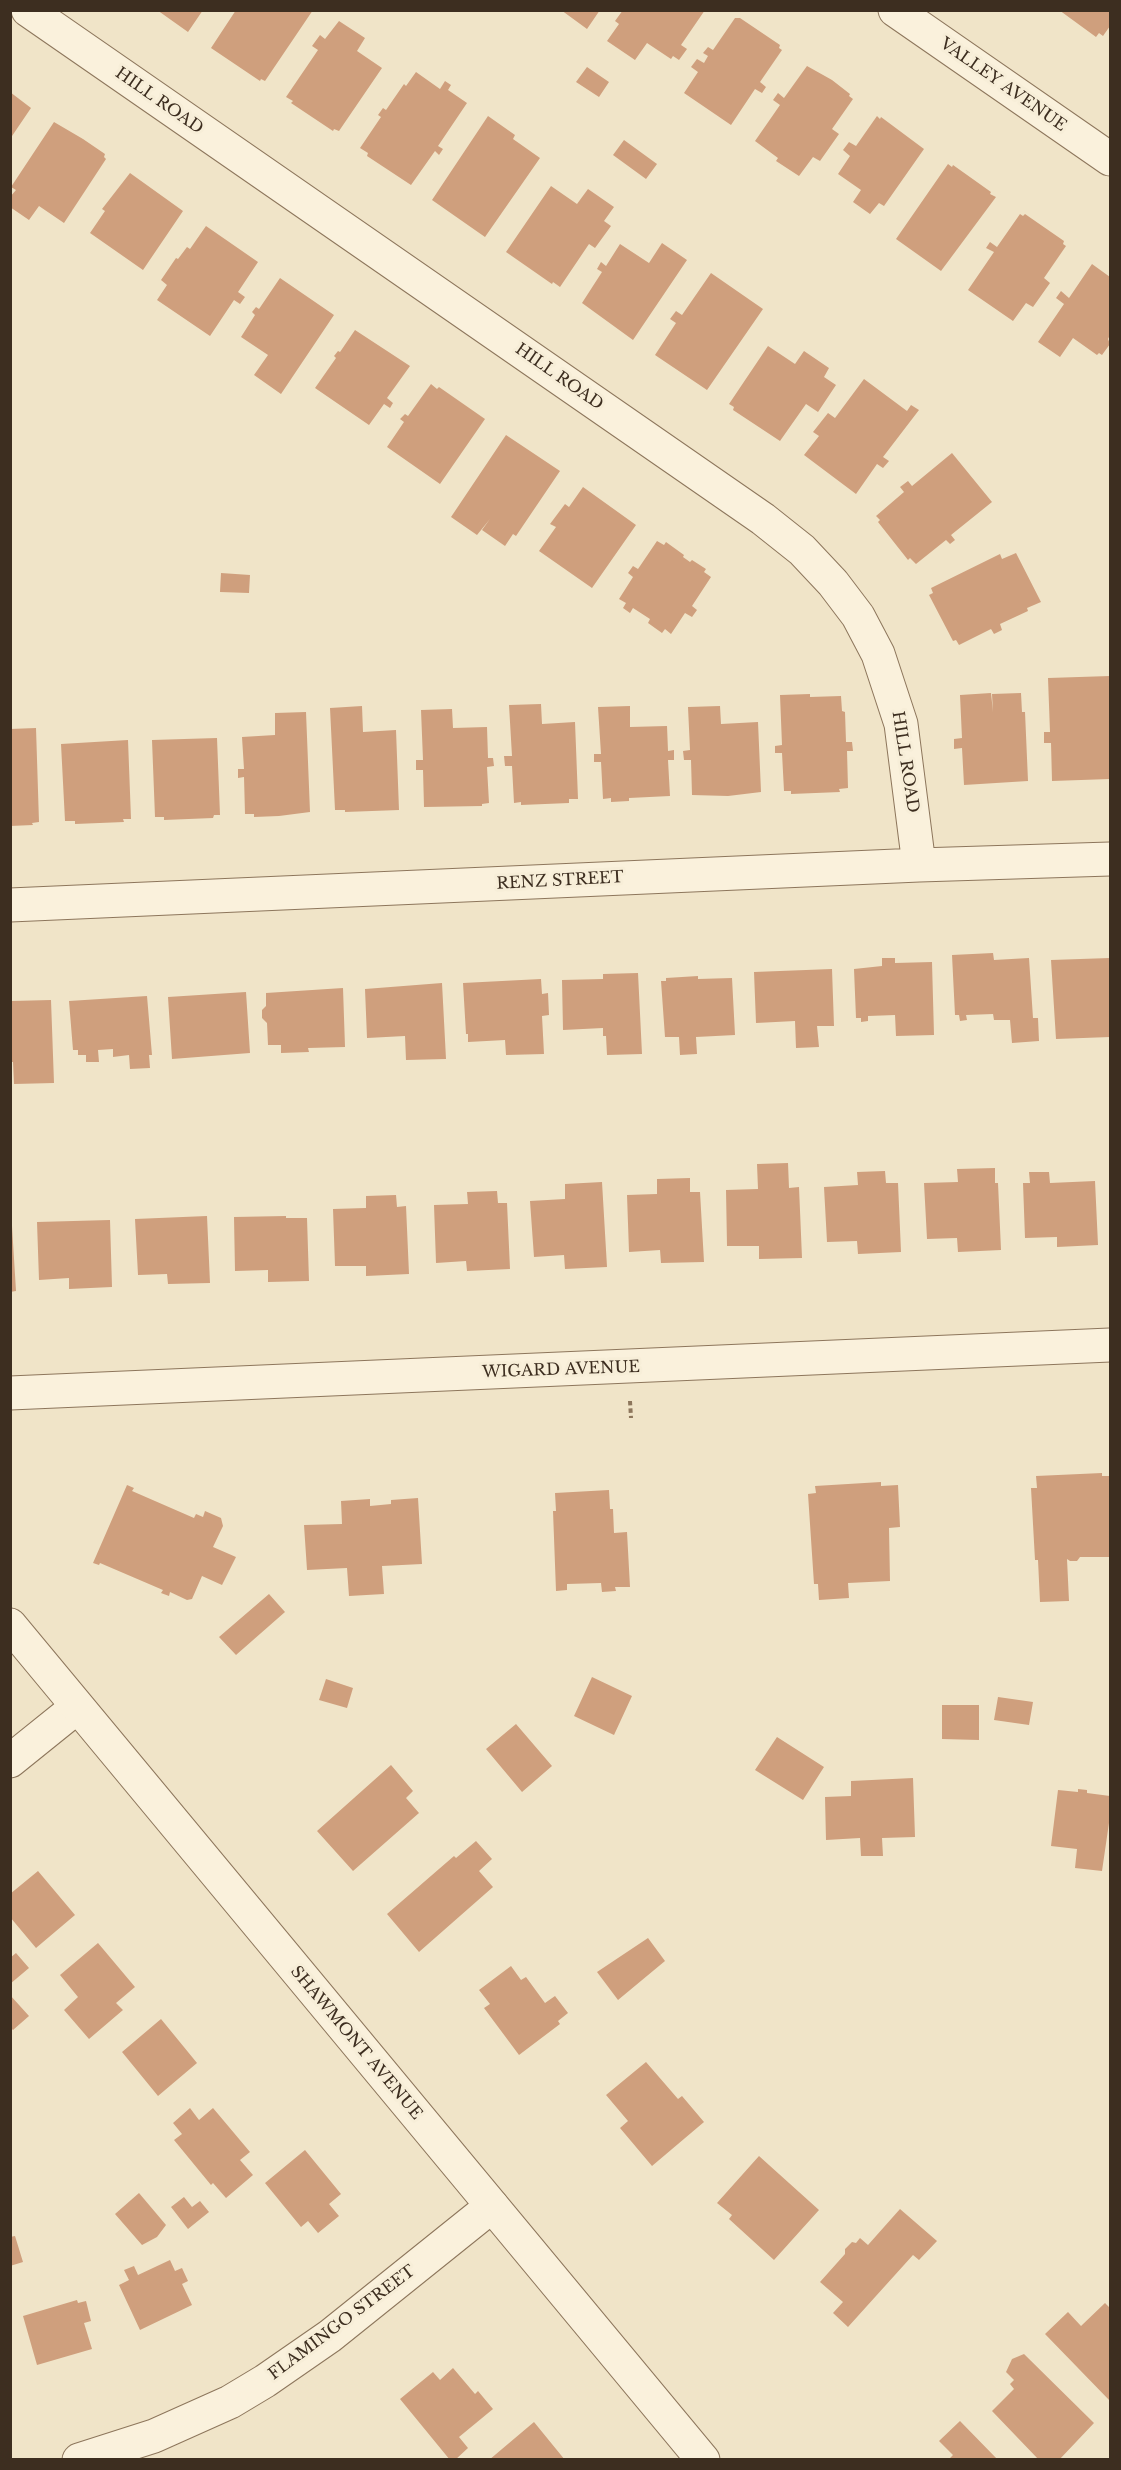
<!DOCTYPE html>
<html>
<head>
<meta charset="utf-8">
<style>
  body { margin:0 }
  #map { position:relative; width:1121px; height:2470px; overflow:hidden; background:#f0e4c8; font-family:"Libre Baskerville",serif }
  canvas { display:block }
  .frame { position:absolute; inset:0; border:12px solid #3d2e20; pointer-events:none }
</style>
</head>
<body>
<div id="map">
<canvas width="1121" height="2470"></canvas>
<div class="frame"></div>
</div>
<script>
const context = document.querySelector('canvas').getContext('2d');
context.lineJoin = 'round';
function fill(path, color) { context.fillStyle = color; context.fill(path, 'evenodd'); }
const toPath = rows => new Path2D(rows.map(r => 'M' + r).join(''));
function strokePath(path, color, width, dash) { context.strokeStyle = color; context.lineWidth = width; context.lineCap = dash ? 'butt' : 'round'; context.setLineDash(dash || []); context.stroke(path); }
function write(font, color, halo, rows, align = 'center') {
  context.font = font + ' "Libre Baskerville",serif'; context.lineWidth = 6; context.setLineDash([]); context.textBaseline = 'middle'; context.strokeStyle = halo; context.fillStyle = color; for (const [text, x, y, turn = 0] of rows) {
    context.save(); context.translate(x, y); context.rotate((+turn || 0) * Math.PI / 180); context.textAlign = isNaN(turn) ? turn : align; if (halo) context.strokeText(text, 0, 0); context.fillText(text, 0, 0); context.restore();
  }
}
const building = toPath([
  [157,10,203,10,188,32],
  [236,10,313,10,265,81,261,79,260,81,211,48],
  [561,10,600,10,587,29],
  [623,10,705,10,681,45,687,49,679,60,673,56,671,59,647,43,635,60,607,41,619,24,615,21],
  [1059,10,1110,10,1110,26,1103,36,1099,33,1096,37],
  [735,18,740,18,780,45,779,48,782,50,760,82,766,87,762,93,755,89,731,125,684,93,698,72,691,67,697,59,704,63,708,56,703,53,708,47,713,50],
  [339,21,365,38,357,51,382,68,339,131,334,129,333,131,291,103,293,101,286,97,318,50,312,46,320,35,325,39],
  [807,66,832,80,850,94,849,96,853,99,832,129,839,134,820,161,813,157,799,176,776,161,778,158,755,141,780,105,773,100,778,93,784,98],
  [587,67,609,82,599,97,576,82],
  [416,72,440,89,445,81,451,85,448,90,467,103,438,146,443,149,439,155,435,151,411,185,367,156,368,153,360,148,381,117,378,115,383,108,386,110,404,84,406,86],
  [10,92,31,108,10,139],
  [488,116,515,135,513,139,540,158,485,237,432,200],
  [877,116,880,119,881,117,924,149,884,206,879,203,870,214,853,202,861,190,838,174,850,156,843,150,849,142,856,146],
  [54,122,83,139,105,154,104,157,106,159,64,223,39,206,29,220,10,207,10,197,16,190,11,187],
  [624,140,657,164,646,179,613,155],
  [948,164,952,167,953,165,991,192,990,194,996,197,941,271,896,239],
  [130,173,183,211,143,270,90,233,105,211,102,209],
  [551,186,577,204,588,189,614,207,604,221,611,226,595,248,589,244,560,287,553,282,552,284,506,252],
  [1020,214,1023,216,1025,214,1064,241,1063,244,1066,246,1044,278,1050,283,1033,307,1026,303,1013,321,968,290,994,252,986,248,990,242,997,247],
  [206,226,258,262,238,292,245,297,240,304,234,300,210,336,157,300,167,285,161,280,176,258,178,259,187,247,190,249],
  [662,243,687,260,633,340,582,303,602,272,597,269,601,262,606,266,620,244,649,263],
  [1092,264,1110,277,1110,335,1108,339,1110,344,1102,355,1099,353,1097,355,1073,338,1060,357,1038,342,1064,304,1056,298,1061,291,1069,298],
  [711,273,763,309,707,390,655,355,676,323,670,319,676,311,682,315],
  [280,278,334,315,281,394,254,375,268,355,241,337,255,315,252,312,256,307,259,309],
  [355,330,410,366,387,398,393,403,390,408,384,404,369,425,315,388,336,358,334,356,338,351,340,352],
  [768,346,795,364,804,351,829,368,824,377,836,385,818,412,806,404,780,441,733,410,734,407,729,404],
  [864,379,907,411,911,405,919,410,883,457,889,461,883,468,877,464,856,494,804,455,819,436,813,432,828,413,835,418],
  [431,384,437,389,439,387,485,419,440,484,387,447,404,422,400,419,405,414,408,416],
  [506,435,560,471,516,536,513,534,505,546,482,530,490,519,477,535,451,517],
  [952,453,992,502,951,535,955,540,950,544,946,540,916,564,910,558,908,560,878,522,880,520,876,516,904,492,900,487,908,481,912,486],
  [583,487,636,525,592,588,539,551,556,527,550,524,565,504,569,507],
  [657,541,664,545,666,542,684,555,683,557,690,562,692,560,706,569,704,572,711,577,692,606,697,610,692,617,685,613,671,634,665,629,662,633,648,623,650,619,633,608,630,613,623,608,626,603,619,599,633,577,628,573,633,566,638,569],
  [1016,553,1041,602,1027,608,1028,611,1000,624,1002,630,994,634,991,629,959,645,956,640,953,641,929,595,933,593,931,588,1000,554,1002,559],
  [221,573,250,575,249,593,220,592],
  [1110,676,1110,779,1052,781,1051,743,1044,743,1044,732,1050,732,1048,678],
  [991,693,993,712,992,694,1021,693,1022,712,1025,712,1028,781,964,785,962,748,954,749,954,739,962,738,960,695],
  [810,694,810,697,841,696,842,711,845,712,846,742,852,742,853,751,847,751,848,788,839,789,840,792,791,794,791,791,784,791,782,753,775,753,775,746,782,745,780,695],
  [541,704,542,724,575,722,578,799,569,799,569,803,521,805,521,802,514,803,512,766,505,766,504,756,512,756,509,705],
  [362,706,363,732,396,730,399,810,345,812,345,810,335,810,330,708],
  [630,706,630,727,667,726,668,751,674,750,674,760,668,760,670,796,629,798,629,801,611,802,611,798,603,799,601,762,594,762,594,754,601,754,598,707],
  [720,706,721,724,758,722,761,792,728,796,692,795,691,760,684,760,683,751,690,750,688,707],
  [452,709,453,728,487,727,488,758,493,758,494,766,487,767,489,803,482,804,482,806,424,807,423,770,416,770,416,760,423,760,421,710],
  [306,712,310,812,279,816,254,817,254,814,245,814,244,777,238,778,238,769,244,769,242,737,275,735,275,713],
  [36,728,39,822,32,823,33,825,10,826,10,729],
  [217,738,220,815,214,815,213,818,164,820,164,817,155,817,152,740],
  [128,740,131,819,123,819,124,822,75,824,75,821,65,821,61,744],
  [993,953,994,960,1029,958,1033,1018,1038,1018,1039,1041,1012,1043,1010,1020,994,1020,993,1014,966,1015,967,1020,960,1021,959,1015,955,1015,952,955],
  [882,958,895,958,895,963,932,962,934,1035,896,1036,895,1015,868,1016,868,1021,861,1022,861,1018,856,1018,854,969,882,966],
  [1110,958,1110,1037,1056,1039,1051,960],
  [832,969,834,1026,817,1026,819,1047,796,1048,795,1021,756,1023,754,972],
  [638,973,642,1054,607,1055,606,1036,603,1036,603,1028,563,1030,562,980,603,979,603,974],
  [698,976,698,979,732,978,735,1035,696,1037,697,1054,680,1055,679,1037,665,1037,661,981,666,981,666,978],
  [541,979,542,994,548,993,549,1015,542,1016,544,1054,506,1055,505,1040,468,1042,468,1034,466,1034,463,983],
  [442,983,446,1059,406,1060,405,1036,367,1038,365,989],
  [343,988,345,1047,308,1048,309,1052,281,1053,281,1045,268,1045,267,1023,262,1018,262,1010,266,1006,266,993],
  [246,992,250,1053,172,1059,168,997],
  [147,996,152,1055,149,1055,150,1068,130,1069,129,1055,113,1057,113,1049,98,1050,99,1062,86,1062,86,1055,78,1055,78,1050,73,1050,69,1001],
  [51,1000,54,1083,14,1084,13,1062,10,1062,12,1001],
  [788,1163,789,1188,799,1187,802,1258,759,1259,759,1246,727,1246,726,1190,758,1189,757,1164],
  [995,1168,995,1183,998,1183,1001,1250,958,1252,957,1238,927,1239,924,1183,958,1182,957,1169],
  [885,1171,886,1183,898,1183,901,1252,858,1254,857,1241,827,1242,824,1187,858,1185,857,1172],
  [1029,1172,1049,1172,1050,1183,1095,1181,1098,1245,1057,1247,1057,1237,1025,1238,1023,1183,1030,1183],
  [690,1178,690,1192,700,1192,704,1262,661,1263,660,1250,629,1252,627,1195,657,1194,657,1179],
  [602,1182,607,1267,565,1269,564,1255,534,1257,530,1201,565,1199,565,1184],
  [497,1191,498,1203,507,1203,510,1269,467,1271,466,1261,436,1263,434,1205,468,1204,467,1192],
  [396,1195,397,1207,406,1206,409,1274,366,1276,366,1266,335,1266,333,1209,366,1208,366,1196],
  [207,1216,210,1283,168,1284,167,1274,138,1275,135,1219],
  [286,1216,286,1218,307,1218,309,1281,268,1282,268,1270,235,1271,234,1217],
  [110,1220,112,1287,69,1289,69,1278,39,1280,37,1222],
  [10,1226,12,1226,16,1291,10,1292],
  [1102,1473,1102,1476,1110,1476,1110,1512,1109,1513,1110,1557,1080,1557,1077,1561,1070,1561,1067,1559,1069,1601,1040,1602,1038,1560,1035,1560,1031,1488,1037,1488,1036,1476],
  [881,1482,881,1486,898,1485,900,1527,889,1528,890,1581,848,1583,849,1598,819,1600,818,1584,814,1584,808,1494,816,1493,815,1486],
  [127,1485,134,1488,132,1491,194,1518,196,1514,203,1517,205,1511,221,1518,223,1526,213,1547,236,1557,222,1585,202,1576,192,1599,187,1600,170,1592,169,1596,161,1593,163,1590,100,1563,99,1565,93,1563],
  [609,1490,610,1509,613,1509,614,1533,627,1532,630,1587,615,1587,616,1591,602,1592,601,1583,567,1584,567,1590,556,1591,553,1511,556,1511,555,1493],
  [418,1498,422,1564,382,1566,384,1594,349,1596,347,1568,307,1570,304,1525,342,1524,341,1501,370,1499,370,1506,391,1504,391,1500],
  [269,1594,285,1612,236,1655,219,1637],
  [592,1677,632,1696,614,1735,574,1716],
  [326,1679,353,1688,347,1708,319,1700],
  [998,1697,1033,1702,1029,1725,994,1720],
  [942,1705,979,1705,979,1740,942,1739],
  [516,1724,552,1766,522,1792,486,1749],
  [777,1737,824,1767,803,1800,755,1770],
  [391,1765,413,1791,406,1798,419,1813,353,1871,317,1831],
  [913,1778,915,1837,882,1838,883,1856,861,1856,860,1838,826,1840,825,1797,851,1796,851,1781],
  [1078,1789,1087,1790,1087,1793,1110,1796,1110,1816,1102,1871,1075,1868,1077,1849,1051,1846,1058,1790,1078,1792],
  [476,1841,492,1859,479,1871,493,1887,419,1952,387,1914,454,1856,456,1858],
  [38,1871,75,1915,36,1948,10,1917,10,1894],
  [648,1938,665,1961,618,2000,597,1972],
  [98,1943,135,1987,116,2003,123,2010,89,2039,64,2010,78,1997,60,1975],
  [16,1953,29,1968,10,1984,10,1958],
  [511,1966,521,1980,526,1977,545,2003,555,1996,568,2013,558,2021,560,2024,519,2055,484,2008,490,2004,479,1990],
  [10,1995,29,2016,13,2030,10,2027],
  [161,2019,197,2063,158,2096,122,2052],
  [646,2062,678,2099,682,2096,704,2122,652,2166,620,2128,628,2121,606,2095],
  [190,2108,199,2120,213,2108,250,2152,240,2160,253,2175,226,2198,213,2183,211,2185,174,2140,182,2134,173,2123],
  [305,2150,341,2194,329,2204,339,2216,318,2233,308,2221,301,2227,265,2183],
  [759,2156,819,2210,774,2260,729,2219,732,2215,717,2203],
  [139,2193,166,2225,157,2237,142,2245,115,2214],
  [184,2197,192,2207,200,2201,209,2212,188,2229,171,2207],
  [900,2209,937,2241,919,2260,913,2255,848,2327,833,2313,843,2302,820,2282,845,2254,845,2249,852,2242,856,2243,860,2238,868,2245],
  [15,2236,23,2262,10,2266,10,2237],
  [170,2260,175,2271,182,2268,188,2281,182,2284,192,2305,140,2330,119,2285,129,2280,124,2270,134,2266,138,2275],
  [77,2300,78,2303,86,2301,91,2321,84,2323,92,2349,37,2365,23,2316],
  [1105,2303,1110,2308,1110,2401,1045,2334,1068,2312,1081,2326],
  [1024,2354,1094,2423,1059,2460,1039,2460,992,2411,1014,2389,1010,2384,1014,2380,1006,2372,1012,2359],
  [453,2368,475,2394,478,2391,493,2409,459,2437,468,2448,455,2460,450,2460,400,2399,433,2372,440,2380],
  [960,2421,998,2460,948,2460,953,2455,939,2441],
  [534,2422,565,2460,489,2460]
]);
const path = toPath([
  [630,1401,631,1418]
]);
const minor = toPath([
  [28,10,763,519,802,550,833,583,858,616,878,654,901,724,919,865],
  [10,905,919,865,1110,859],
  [10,1761,77,1707],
  [79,2460,154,2436,230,2402,265,2381,330,2336,492,2206]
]);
const tertiary = toPath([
  [895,10,1110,159],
  [10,1393,1110,1345],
  [10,1625,703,2460]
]);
const streetNames = [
  ["VALLEY AVENUE",1003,85,35],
  ["HILL ROAD",159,101,35],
  ["HILL ROAD",559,377,35],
  ["HILL ROAD",905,762,81],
  ["RENZ STREET",560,881,-3],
  ["WIGARD AVENUE",561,1370,-2],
  ["SHAWMONT AVENUE",356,2043,50],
  ["FLAMINGO STREET",342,2323,-37]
];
fill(building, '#cf9f7d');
strokePath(minor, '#8d765c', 35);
strokePath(tertiary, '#8d765c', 35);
strokePath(path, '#8d765c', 4, [4.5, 3]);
strokePath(minor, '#faf1dc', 33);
strokePath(tertiary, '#faf1dc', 33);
write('16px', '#3d2e20', '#f7eed8', streetNames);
</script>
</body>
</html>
